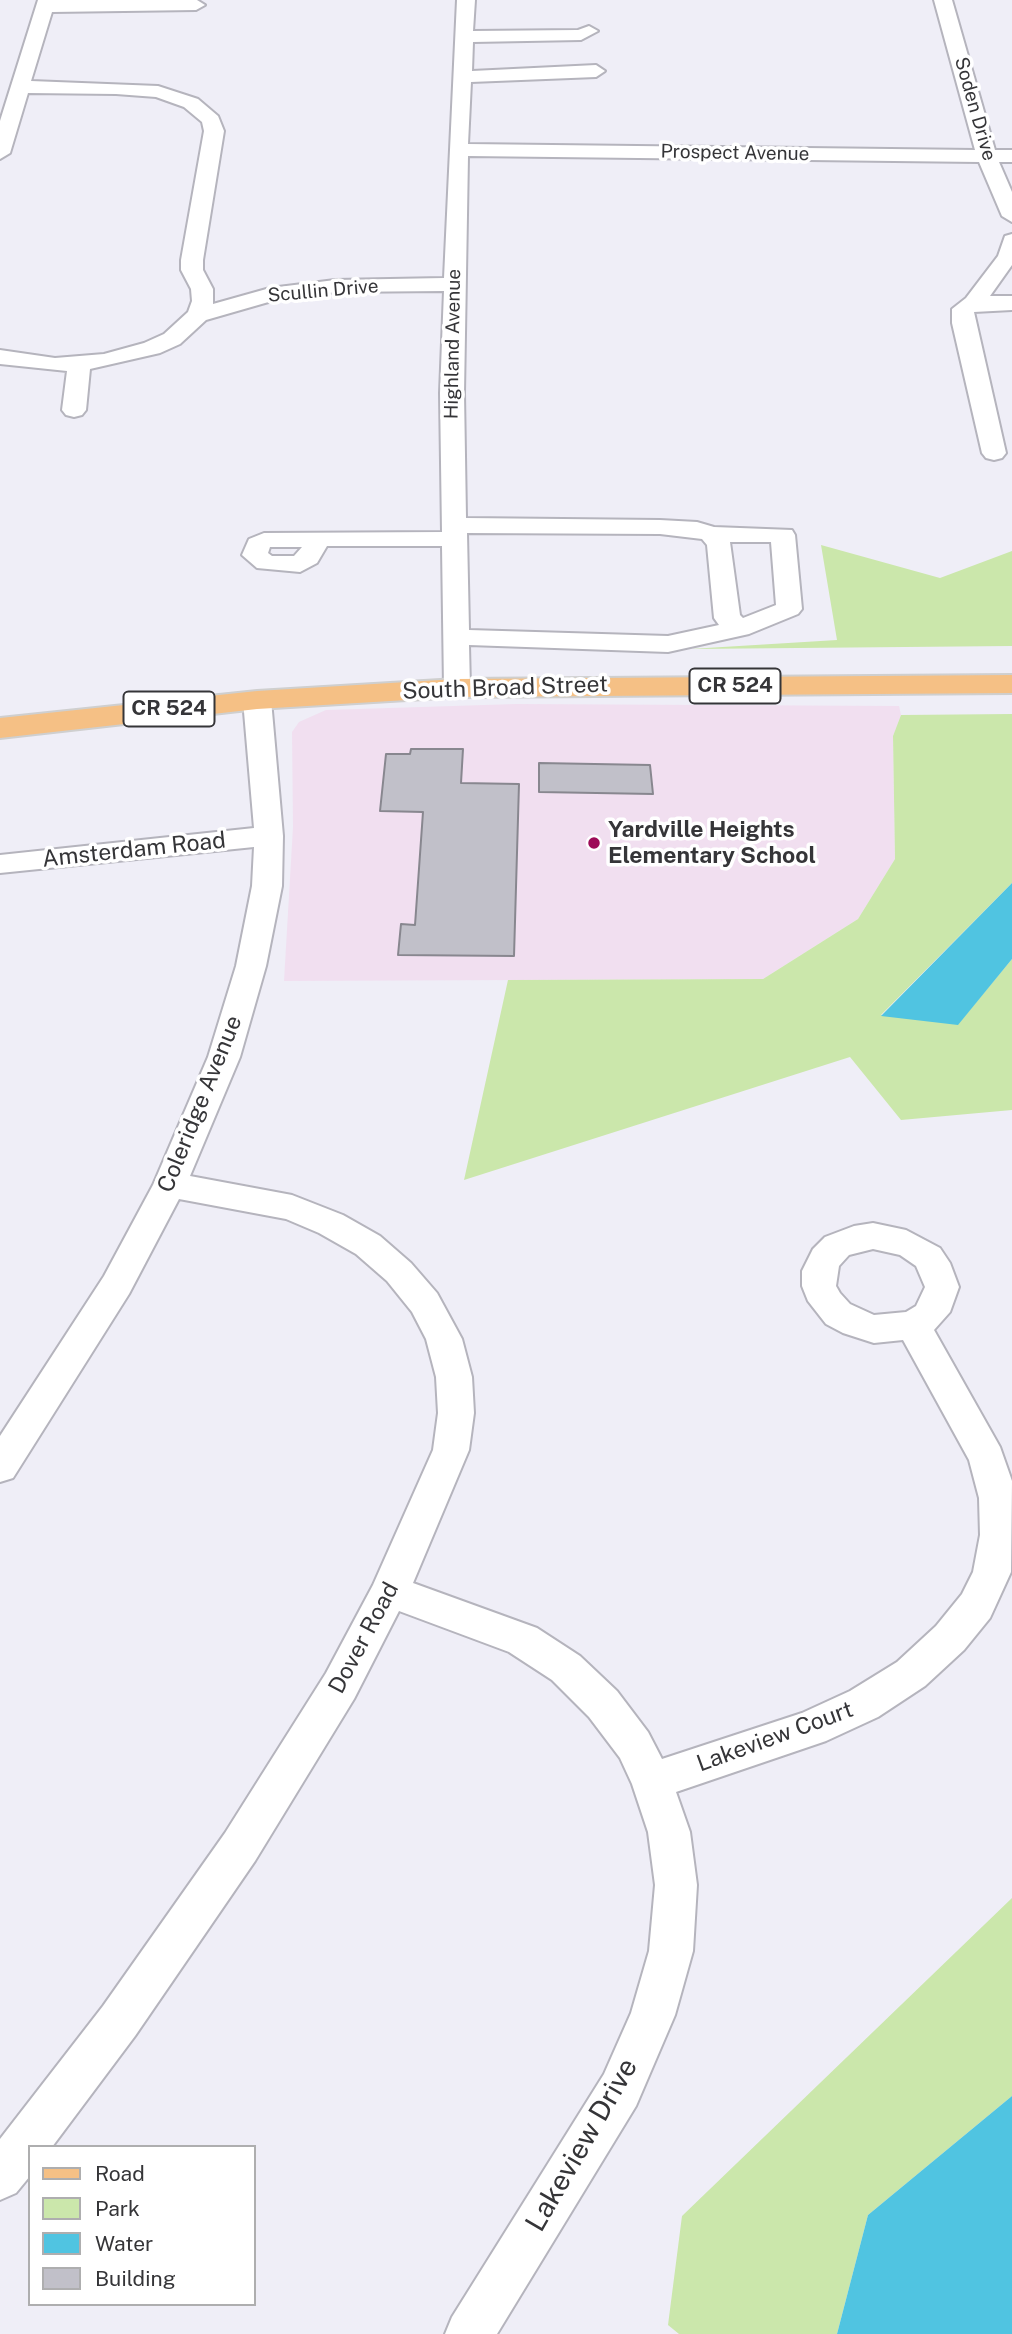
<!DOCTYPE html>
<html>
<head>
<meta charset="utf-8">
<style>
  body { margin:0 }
  #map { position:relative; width:1012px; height:2334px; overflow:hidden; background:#efeef7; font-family:"Public Sans",sans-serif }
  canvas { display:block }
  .legend { position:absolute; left:28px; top:2145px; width:228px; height:161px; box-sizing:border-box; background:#fff; border:2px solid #aeaeaf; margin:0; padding:9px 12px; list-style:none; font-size:21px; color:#353538 }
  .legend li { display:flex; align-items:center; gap:14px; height:35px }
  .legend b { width:35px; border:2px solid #aeaeaf }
</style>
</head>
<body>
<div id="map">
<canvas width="1012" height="2334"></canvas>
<ul class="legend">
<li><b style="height:9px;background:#f5c085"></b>Road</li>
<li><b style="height:19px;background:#cbe7ab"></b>Park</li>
<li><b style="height:19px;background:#50c4e1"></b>Water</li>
<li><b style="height:19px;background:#c1c0c9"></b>Building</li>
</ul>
</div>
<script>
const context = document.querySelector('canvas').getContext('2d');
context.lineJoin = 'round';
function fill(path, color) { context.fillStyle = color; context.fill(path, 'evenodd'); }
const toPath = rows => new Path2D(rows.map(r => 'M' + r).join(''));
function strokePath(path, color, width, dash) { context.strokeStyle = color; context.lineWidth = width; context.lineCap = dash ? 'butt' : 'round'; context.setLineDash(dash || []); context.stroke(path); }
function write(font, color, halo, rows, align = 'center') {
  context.font = font + ' "Public Sans",sans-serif'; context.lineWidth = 7; context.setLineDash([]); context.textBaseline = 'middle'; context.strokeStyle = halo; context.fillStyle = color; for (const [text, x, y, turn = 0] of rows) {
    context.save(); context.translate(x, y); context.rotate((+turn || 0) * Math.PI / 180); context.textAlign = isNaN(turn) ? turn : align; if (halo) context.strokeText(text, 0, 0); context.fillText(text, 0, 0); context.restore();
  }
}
const education = toPath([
  [516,704,899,706,901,715,893,736,895,859,858,919,763,979,284,981,293,827,292,732,299,722,326,710]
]);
const green = toPath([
  [821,545,940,578,1012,551,1012,646,690,649,837,640],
  [1012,714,1012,883,881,1015,958,1024,1012,959,1012,1110,901,1120,850,1057,464,1180,508,980,763,979,858,919,895,859,893,736,901,715],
  [1012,1898,1012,2096,868,2215,837,2334,679,2334,668,2325,682,2216]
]);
const water = toPath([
  [1012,883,1012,959,958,1025,881,1016],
  [1012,2096,1012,2334,837,2334,868,2215]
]);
const building = toPath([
  [411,749,463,749,461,783,519,784,514,956,398,955,401,924,415,925,423,812,380,811,386,754,410,754,411,749],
  [539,763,650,765,653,794,539,792,539,763]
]);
const minor = toPath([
  [38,0,197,0,205,5,196,10,52,12,31,81,158,86,198,99,218,116,224,131,203,260,203,270,213,289,213,304,270,288,335,280,444,278,457,0,475,0,473,31,578,30,589,26,598,31,581,40,473,42,472,71,596,65,605,71,596,77,471,82,468,144,975,150,934,0,952,0,995,150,1012,150,1012,162,999,162,1012,192,1012,222,1002,216,979,162,468,156,464,393,466,518,660,520,697,522,714,527,792,530,795,535,802,609,798,614,749,634,668,652,469,645,470,688,467,694,457,696,447,694,444,688,442,546,327,546,317,563,300,572,257,568,242,555,249,539,264,533,442,532,440,393,444,291,335,292,272,301,206,320,180,344,160,353,90,369,86,410,82,415,74,417,66,415,62,410,67,371,0,364,0,350,55,358,104,354,144,343,164,334,188,312,192,301,191,289,181,270,181,260,204,131,202,122,184,107,156,97,116,94,28,93,10,153,0,159,0,121,38,0],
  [467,533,660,534,702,539,707,545,714,618,719,625,668,636,469,630,467,533],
  [730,542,771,542,776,605,743,618,740,615,730,542],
  [270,547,302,547,294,556,272,556,268,553,270,547],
  [1012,234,1012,265,990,296,1012,296,1012,310,974,312,1006,453,1002,458,994,460,986,458,982,453,952,323,952,309,966,298,998,256,1005,236,1012,234],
  [257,692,267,694,271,700,283,836,282,886,266,966,240,1057,190,1176,292,1195,343,1215,380,1236,411,1263,437,1293,462,1339,472,1377,474,1413,469,1450,413,1583,537,1628,580,1656,617,1691,648,1732,662,1759,802,1713,850,1691,897,1662,936,1626,962,1594,973,1572,980,1535,979,1498,969,1460,903,1340,874,1343,843,1333,826,1324,808,1301,802,1286,802,1271,813,1249,825,1237,854,1226,873,1223,906,1230,940,1248,950,1263,959,1287,950,1312,934,1330,1000,1447,1012,1481,1011,1572,990,1618,964,1650,925,1686,878,1717,826,1741,676,1792,690,1832,697,1885,693,1951,675,2015,636,2106,497,2334,445,2334,452,2317,604,2074,631,2013,649,1951,655,1885,648,1832,632,1784,620,1758,589,1717,552,1680,509,1652,399,1611,354,1699,255,1861,135,2036,52,2147,30,2147,30,2176,16,2193,0,2200,0,2139,103,2006,225,1833,326,1673,373,1585,433,1450,438,1413,436,1377,426,1339,412,1312,387,1281,356,1254,319,1233,286,1219,179,1199,129,1294,13,1478,0,1482,0,1436,104,1276,153,1185,208,1057,236,966,252,886,254,847,0,873,0,855,254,828,243,700,247,694,257,692],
  [873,1249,900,1255,916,1266,925,1287,916,1306,906,1312,874,1315,850,1304,840,1293,836,1286,839,1266,849,1255,873,1249]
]);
const major = toPath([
  [1012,675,1012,693,457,697,257,709,0,738,0,718,257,691,457,679,1012,675]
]);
const markers = [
  [594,843,7,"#9d0b58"]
];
const farStreetnames = [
  ["Soden Drive",975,109,74],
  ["Prospect Avenue",735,153,1],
  ["Scullin Drive",323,291,-5],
  ["Highland Avenue",453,344,-89]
];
const shields = [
  [735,686,91],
  [169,709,91]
];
const shieldNames = [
  ["CR 524",735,686],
  ["CR 524",169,709]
];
const streetNames = [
  ["South Broad Street",505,688,-2],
  ["Amsterdam Road",134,850,-6],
  ["Coleridge Avenue",200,1104,-68],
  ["Dover Road",364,1638,-62],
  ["Lakeview Court",775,1737,-20]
];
const poiNames = [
  ["Yardville Heights",608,830],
  ["Elementary School",608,856]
];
const nearStreetnames = [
  ["Lakeview Drive",582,2145,-60]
];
fill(education, '#f1dff0');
fill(green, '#cbe7ab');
fill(water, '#50c4e1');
fill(building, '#c1c0c9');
strokePath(building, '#88878f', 2);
strokePath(minor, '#b5b4bd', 4);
strokePath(major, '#cfcfcf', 4);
fill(minor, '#fff');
fill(major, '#f5c085');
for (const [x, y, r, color] of markers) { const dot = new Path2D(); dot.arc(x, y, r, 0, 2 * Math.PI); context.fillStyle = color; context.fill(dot); strokePath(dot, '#fff', 2.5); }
write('19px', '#353538', '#fff', farStreetnames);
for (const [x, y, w] of shields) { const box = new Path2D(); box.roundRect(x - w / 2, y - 17.5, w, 35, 5); context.fillStyle = '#fff'; context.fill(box); strokePath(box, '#353538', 2); }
write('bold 21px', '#353538', null, shieldNames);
write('23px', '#353538', '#fff', streetNames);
write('bold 23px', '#353538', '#fff', poiNames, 'left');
write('28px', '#353538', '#fff', nearStreetnames);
</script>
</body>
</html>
